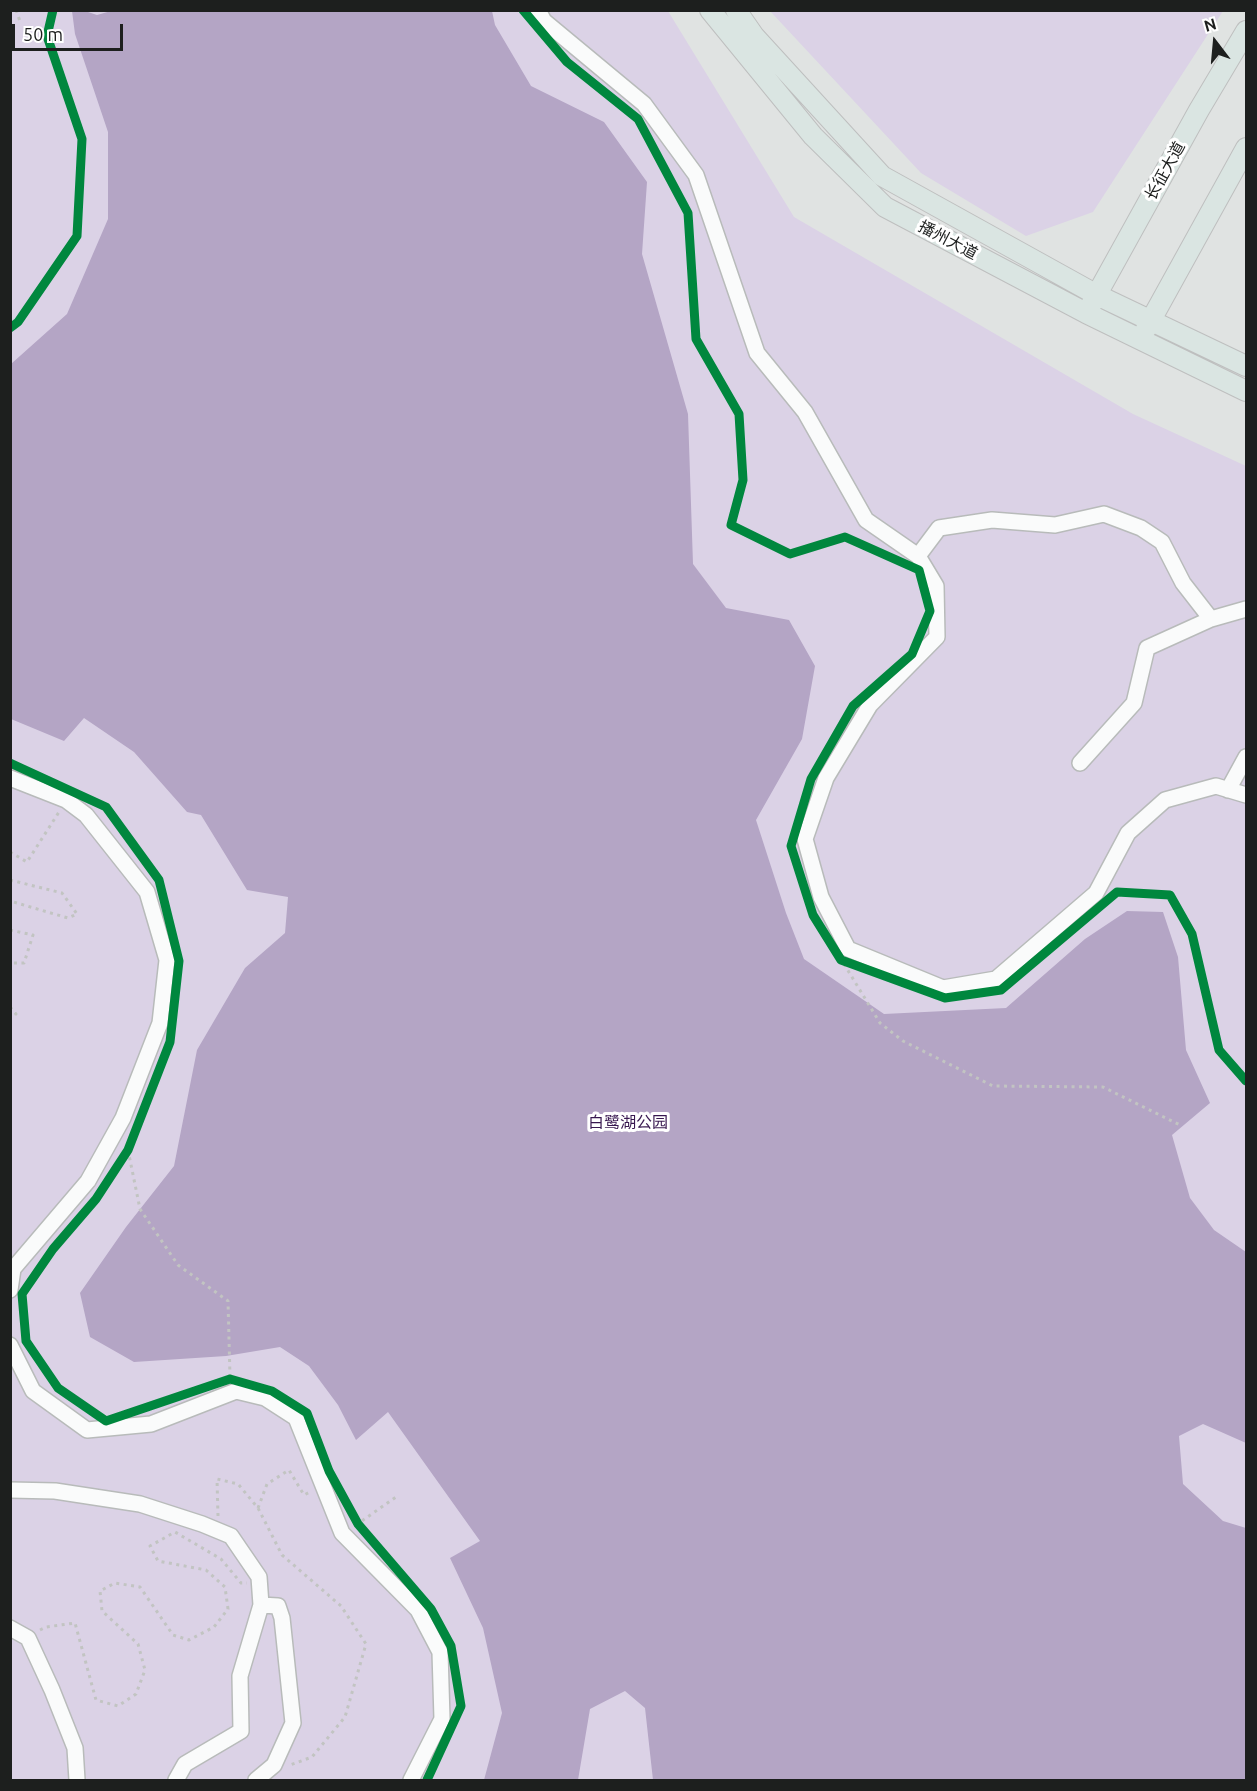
<!DOCTYPE html>
<html>
<head>
<meta charset="utf-8">
<style>
  body { margin:0 }
  #map { position:relative; width:1257px; height:1791px; overflow:hidden; background:#e0e3e2; font-family:Ubuntu,sans-serif }
  canvas { display:block }
  .frame { position:absolute; inset:0; border:12px solid #1d1f1e; pointer-events:none }
  .north { position:absolute; left:1185px; top:12px; width:60px; height:60px; -webkit-text-stroke:4px #fff; paint-order:stroke; rotate:344deg; font-size:16px; font-weight:700; line-height:24px; text-align:center; color:#1d1f1e }
  .north::after { content:''; display:block; margin:auto; width:21px; height:27px; background:#1d1f1e; clip-path:polygon(50% 0,100% 100%,50% 72%,0 100%) }
  .scale { position:absolute; left:12px; top:24px; width:111px; height:27px; box-sizing:border-box; border:3px solid #1d1f1e; border-top:0; padding-left:8px; font-size:18px; line-height:21px; white-space:nowrap; color:#1d1f1e; -webkit-text-stroke:4px #fff; paint-order:stroke }
</style>
</head>
<body>
<div id="map">
<canvas width="1257" height="1791"></canvas>
<div class="frame"></div>
<div class="north">N</div>
<div class="scale">50 m</div>
</div>
<script>
const context = document.querySelector('canvas').getContext('2d');
context.lineJoin = 'round';
function fill(path, color) { context.fillStyle = color; context.fill(path, 'evenodd'); }
const toPath = rows => new Path2D(rows.map(r => 'M' + r).join(''));
function strokePath(path, color, width, dash) { context.strokeStyle = color; context.lineWidth = width; context.lineCap = dash ? 'butt' : 'round'; context.setLineDash(dash || []); context.stroke(path); }
function write(font, color, halo, rows, align = 'center') {
  context.font = font + ' Ubuntu,"Noto Sans SC",sans-serif'; context.lineWidth = 6; context.setLineDash([]); context.textBaseline = 'middle'; context.strokeStyle = halo; context.fillStyle = color; for (const [text, x, y, turn = 0] of rows) {
    context.save(); context.translate(x, y); context.rotate((+turn || 0) * Math.PI / 180); context.textAlign = isNaN(turn) ? turn : align; if (halo) context.strokeText(text, 0, 0); context.fillText(text, 0, 0); context.restore();
  }
}
const green = toPath([
  [11,11,668,11,794,217,1133,414,1246,466,1246,1780,11,1780],
  [770,11,1223,11,1093,212,1026,236,921,173]
]);
const water = toPath([
  [111,11,492,11,495,25,531,86,604,122,647,182,642,254,688,414,693,564,726,608,789,620,815,666,802,739,756,820,786,913,804,959,884,1014,1006,1008,1085,939,1127,911,1163,912,1178,957,1186,1050,1210,1103,1172,1135,1190,1198,1214,1230,1246,1252,1246,1443,1203,1424,1179,1436,1183,1484,1223,1521,1246,1528,1246,1780,653,1780,645,1708,625,1691,590,1709,578,1780,484,1780,502,1713,483,1628,450,1558,480,1541,388,1412,356,1440,338,1405,309,1366,280,1347,226,1356,134,1362,90,1337,80,1293,126,1227,174,1166,197,1050,245,968,285,933,288,897,247,890,201,815,187,812,134,752,84,718,64,741,11,719,11,364,67,314,108,219,108,132,75,34,72,11,85,11,97,15]
]);
const path = toPath([
  [16,10,21,24],
  [10,852,27,862,59,812],
  [10,880,62,893,77,914,68,918,10,901],
  [10,930,33,935,24,963,10,963],
  [844,964,880,1023,903,1041,993,1086,1103,1087,1182,1126],
  [10,1007,16,1014,10,1013],
  [128,1150,140,1209,178,1265,228,1301,230,1377],
  [258,1508,267,1484,289,1470,304,1495,310,1492],
  [218,1516,217,1479,238,1484,258,1508,282,1555,341,1606,366,1644,345,1717,312,1757,290,1765],
  [356,1525,396,1497],
  [40,1630,46,1627,75,1623,96,1700,118,1706,136,1694,145,1670,138,1644,102,1611,100,1591,115,1583,140,1587,173,1635,189,1640,214,1627,228,1609,225,1587,206,1570,158,1561,150,1546,175,1532,221,1559,241,1583,247,1583]
]);
const minor = toPath([
  [538,10,544,21,644,104,696,175,757,353,805,412,866,520,918,556,936,586,937,637,870,705,826,778,805,839,821,897,848,949,943,988,996,979,1096,893,1128,833,1165,800,1216,786,1246,795],
  [918,556,939,528,992,520,1055,525,1104,514,1141,528,1162,542,1183,583,1211,619,1147,648,1134,703,1080,763],
  [1211,619,1246,609],
  [10,778,66,800,86,815,147,892,167,960,160,1023,123,1118,88,1181,13,1269,10,1290],
  [1228,790,1246,757],
  [10,1345,33,1391,87,1430,151,1424,236,1391,265,1398,296,1418,342,1533,418,1610,440,1652,442,1719,411,1780],
  [10,1490,55,1491,140,1504,202,1524,231,1536,259,1577,261,1605,240,1676,241,1731,185,1764,176,1780],
  [10,1628,28,1638,52,1690,75,1748,77,1780],
  [256,1780,274,1765,293,1723,282,1618,278,1606,261,1605]
]);
const major = toPath([
  [710,10,813,136,885,207,1086,313,1246,391],
  [736,10,754,36,882,176,1097,295,1246,366],
  [1091,305,1199,110,1246,31],
  [1146,329,1246,148]
]);
const cycleway = toPath([
  [523,10,567,62,638,119,688,213,696,339,739,414,743,480,731,525,790,554,845,537,919,570,930,611,912,654,853,706,811,779,791,846,813,915,841,960,945,998,1001,990,1117,892,1170,895,1192,934,1219,1050,1246,1081],
  [10,328,18,322,77,236,82,139,47,36,53,10],
  [10,763,106,807,159,880,179,961,170,1042,128,1150,96,1199,53,1249,22,1294,26,1341,58,1388,106,1421,230,1379,272,1391,307,1413,329,1471,358,1524,431,1609,451,1646,461,1706,427,1780]
]);
const streetNames = [
  ["长征大道",1165,171,-61],
  ["播州大道",948,240,28]
];
const parkNames = [
  ["白鹭湖公园",628,1123]
];
fill(green, '#dbd2e6');
fill(water, '#b4a5c5');
strokePath(minor, '#b8bbba', 18);
strokePath(major, '#bebfbf', 22);
strokePath(path, '#c2c4c2', 3, [3, 4.5]);
strokePath(minor, '#fafbfb', 15);
strokePath(major, '#dae5e2', 20);
strokePath(cycleway, '#00873e', 9);
write('16px', '#1d1f1e', '#fff', streetNames);
write('16px', '#381850', '#fff', parkNames);
</script>
</body>
</html>
